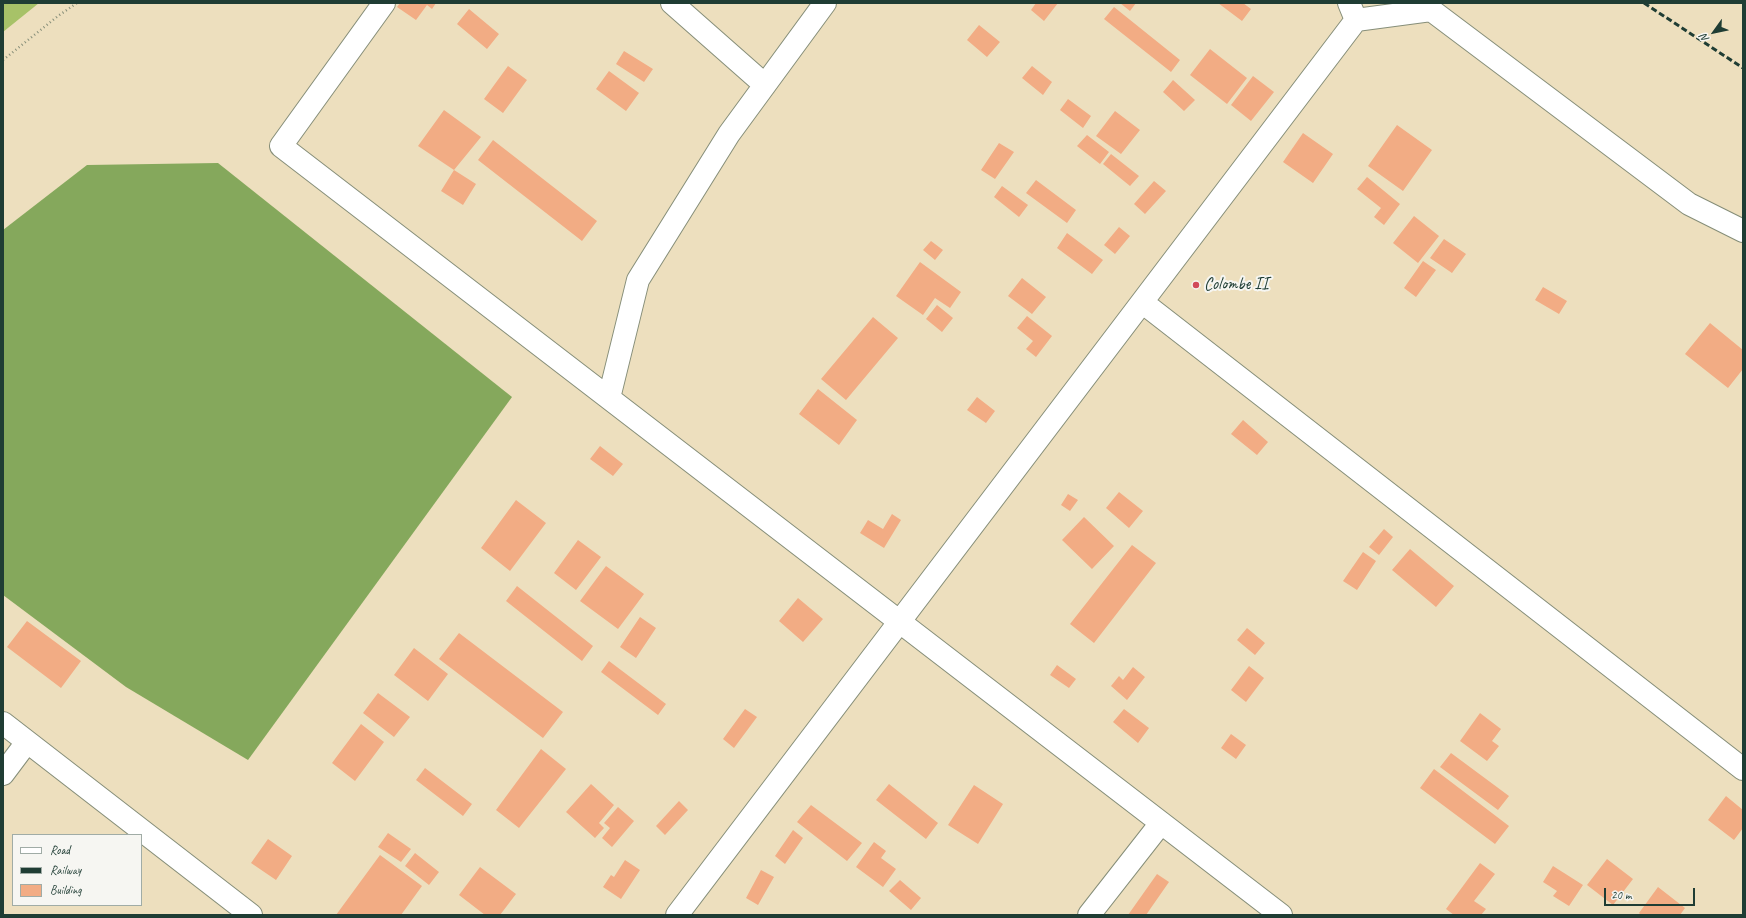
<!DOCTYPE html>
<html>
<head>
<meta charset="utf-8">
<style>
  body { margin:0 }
  #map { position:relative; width:1746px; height:918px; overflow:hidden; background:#eddfbe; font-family:Caveat,sans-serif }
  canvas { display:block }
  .frame { position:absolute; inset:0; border:4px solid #1f3d34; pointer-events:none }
  .legend { position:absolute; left:12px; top:834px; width:130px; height:72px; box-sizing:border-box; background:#f6f6f2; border:1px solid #a0aca6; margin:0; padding:5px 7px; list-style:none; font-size:12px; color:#1f3d34 }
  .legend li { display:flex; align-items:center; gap:8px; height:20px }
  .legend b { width:20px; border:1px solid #a0aca6 }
  .north { position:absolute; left:1694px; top:12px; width:40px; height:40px; -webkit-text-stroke:3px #f6f6f2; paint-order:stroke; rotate:237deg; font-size:11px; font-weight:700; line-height:16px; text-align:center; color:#1f3d34 }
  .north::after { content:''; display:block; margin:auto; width:14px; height:18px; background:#1f3d34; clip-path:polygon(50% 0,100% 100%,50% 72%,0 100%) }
  .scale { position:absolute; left:1604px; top:888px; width:91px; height:18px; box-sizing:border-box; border:2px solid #1f3d34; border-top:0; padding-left:5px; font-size:12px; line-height:14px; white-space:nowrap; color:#1f3d34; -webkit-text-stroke:3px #f6f6f2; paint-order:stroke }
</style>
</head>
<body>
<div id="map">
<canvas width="1746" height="918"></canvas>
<div class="frame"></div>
<ul class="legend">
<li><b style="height:5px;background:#fff"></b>Road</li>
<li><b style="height:5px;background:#1f3d34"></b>Railway</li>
<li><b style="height:11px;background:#f2ac84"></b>Building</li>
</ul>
<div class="north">N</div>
<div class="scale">20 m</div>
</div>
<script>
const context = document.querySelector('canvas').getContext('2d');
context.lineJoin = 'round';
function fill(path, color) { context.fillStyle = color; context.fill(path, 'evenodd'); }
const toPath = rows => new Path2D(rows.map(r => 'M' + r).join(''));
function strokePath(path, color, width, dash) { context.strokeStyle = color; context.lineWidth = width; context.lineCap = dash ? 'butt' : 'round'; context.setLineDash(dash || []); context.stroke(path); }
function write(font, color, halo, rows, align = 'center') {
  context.font = font + ' Caveat,sans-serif'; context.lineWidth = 4; context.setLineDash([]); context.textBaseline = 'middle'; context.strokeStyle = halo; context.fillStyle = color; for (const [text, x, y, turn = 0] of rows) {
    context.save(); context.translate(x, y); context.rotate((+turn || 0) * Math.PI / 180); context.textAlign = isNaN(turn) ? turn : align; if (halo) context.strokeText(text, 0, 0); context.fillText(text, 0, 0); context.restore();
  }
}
const green = toPath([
  [3,3,39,3,3,32]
]);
const forest = toPath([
  [218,163,512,397,248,760,126,687,3,595,3,230,87,165]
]);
const building = toPath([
  [400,3,436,3,432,9,427,5,416,20,397,7],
  [1036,3,1058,3,1044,21,1031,10],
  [1120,3,1136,3,1130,11],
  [1218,3,1243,3,1251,9,1242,21],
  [1114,7,1180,60,1171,72,1104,19],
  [469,9,499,34,487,49,457,24],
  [979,25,1000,42,987,57,967,40],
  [1210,49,1247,78,1227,104,1190,75],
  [624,51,653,69,644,82,616,64],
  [508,66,527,80,503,113,484,99],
  [1032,66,1052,82,1043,95,1022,78],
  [609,71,639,93,626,111,596,89],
  [1253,76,1274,92,1251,121,1231,105],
  [1173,80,1195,100,1184,111,1163,92],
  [1068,99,1091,116,1083,128,1060,110],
  [444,110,481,137,454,170,476,184,463,205,441,191,454,170,418,146],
  [1115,111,1140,130,1121,154,1096,136],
  [1397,125,1432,150,1403,191,1368,166],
  [1303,133,1333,154,1313,183,1283,162],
  [1087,135,1109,152,1100,164,1077,146],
  [493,140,597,221,582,241,478,160],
  [999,143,1014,152,995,179,981,170],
  [1111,154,1139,176,1130,186,1103,164],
  [1367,177,1400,204,1384,225,1374,217,1381,208,1357,189],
  [1036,180,1076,210,1067,223,1026,193],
  [1154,181,1166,191,1145,214,1134,204],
  [1002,186,1028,205,1019,217,994,197],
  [1414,216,1439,236,1418,263,1393,243],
  [1119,227,1130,236,1115,254,1104,245],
  [1067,233,1103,260,1092,274,1057,248],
  [1444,239,1466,254,1452,273,1430,258],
  [931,241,943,250,935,260,923,250],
  [1423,261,1436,270,1416,297,1404,288],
  [920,262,961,292,950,308,935,298,923,315,896,296],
  [1022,278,1046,297,1032,314,1008,296],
  [1543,287,1567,301,1559,314,1535,300],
  [937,305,953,318,942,332,926,319],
  [1027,316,1052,336,1036,357,1026,349,1033,341,1017,328],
  [873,317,898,338,846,400,821,379],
  [1710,323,1743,350,1743,369,1728,388,1685,354],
  [818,389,857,420,839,445,799,414],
  [977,397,995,411,986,423,967,410],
  [1243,420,1268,442,1257,455,1231,434],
  [600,446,623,464,613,476,590,459],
  [1119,492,1143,511,1129,528,1106,508],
  [1068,494,1078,500,1070,511,1061,505],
  [516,500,546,523,510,571,481,548],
  [892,514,901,520,884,548,860,533,868,520,883,529],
  [1084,517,1114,546,1092,569,1062,540],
  [1384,529,1393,537,1379,555,1369,547],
  [578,540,601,557,576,590,554,573],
  [1132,545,1156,563,1094,643,1070,624],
  [1410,549,1454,586,1436,607,1392,570],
  [1363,552,1376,561,1357,590,1343,581],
  [606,566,644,594,618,629,580,601],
  [517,586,593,646,582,661,506,601],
  [798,598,823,619,803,642,779,621],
  [640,617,656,628,636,658,620,647],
  [27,621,81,661,61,688,7,647],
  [1247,628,1265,643,1255,655,1237,640],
  [459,633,563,712,543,738,439,659],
  [414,648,448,674,428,701,394,675],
  [609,661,666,704,658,715,601,672],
  [1057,665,1076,679,1069,688,1050,675],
  [1249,666,1264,678,1246,702,1231,690],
  [1133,667,1145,677,1127,700,1111,686,1119,676,1123,680],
  [378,693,410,717,394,737,363,713],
  [745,709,757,717,734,748,723,739],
  [1124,709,1149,728,1138,743,1113,722],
  [1480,713,1501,729,1492,741,1499,746,1487,761,1460,741],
  [361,724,384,742,355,781,332,763],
  [1231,734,1246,745,1236,759,1221,748],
  [541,749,566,769,519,828,496,810],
  [1451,753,1509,796,1498,810,1440,767],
  [425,768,472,804,463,816,416,780],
  [1434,769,1509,826,1495,844,1420,788],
  [591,784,614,805,599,823,604,828,595,838,566,812],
  [889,784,938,823,926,839,876,800],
  [974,785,1003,804,978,844,948,825],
  [1726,796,1743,810,1743,828,1734,840,1708,820],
  [679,801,688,810,665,835,656,826],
  [811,805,862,843,847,861,797,822],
  [618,807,634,821,612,847,602,838,610,828,604,823],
  [793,830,803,838,785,864,775,856],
  [388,833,411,849,401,862,378,847],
  [268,839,292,856,276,880,251,863],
  [874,842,886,851,881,858,896,869,883,887,856,867],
  [415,853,439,872,429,885,405,866],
  [380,855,422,886,401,915,336,915],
  [1607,859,1633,879,1613,905,1587,885],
  [625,860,640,870,621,899,603,887,611,875,614,877],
  [1480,863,1495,874,1474,901,1486,909,1481,915,1454,915,1446,909],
  [1553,866,1583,885,1569,906,1553,896,1557,891,1543,882],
  [480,867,516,894,500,915,485,915,459,895],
  [761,870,774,877,758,905,746,898],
  [1157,874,1169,882,1146,915,1128,915],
  [900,880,921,898,911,910,889,891],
  [1658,887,1685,908,1680,915,1641,915,1639,913]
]);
const path = toPath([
  [3,60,58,16,77,3]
]);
const minor = toPath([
  [384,3,281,146,1281,915],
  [672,3,765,85],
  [1349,3,1356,20],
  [1142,302,1743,769],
  [609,398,638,280,729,134,825,3],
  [3,723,251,915],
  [3,774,27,742],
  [677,915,1356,20,1431,10,1689,204,1743,231],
  [1089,915,1161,823]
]);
const rail = toPath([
  [1644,3,1743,68]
]);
const markers = [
  [1196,285,4,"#d1495b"]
];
const poiNames = [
  ["Colombe II",1204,285]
];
fill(green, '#a7c268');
fill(forest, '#85a85c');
fill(building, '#f2ac84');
strokePath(minor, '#868e79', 24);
strokePath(path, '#868e79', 2.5, [1, 3]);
strokePath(minor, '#fff', 22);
strokePath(rail, '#1f3d34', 3, [6, 3]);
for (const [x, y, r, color] of markers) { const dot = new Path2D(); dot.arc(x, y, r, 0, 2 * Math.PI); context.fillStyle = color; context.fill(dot); strokePath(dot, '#f6f6f2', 1.5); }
write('17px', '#1f3d34', '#f6f6f2', poiNames, 'left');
</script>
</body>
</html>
